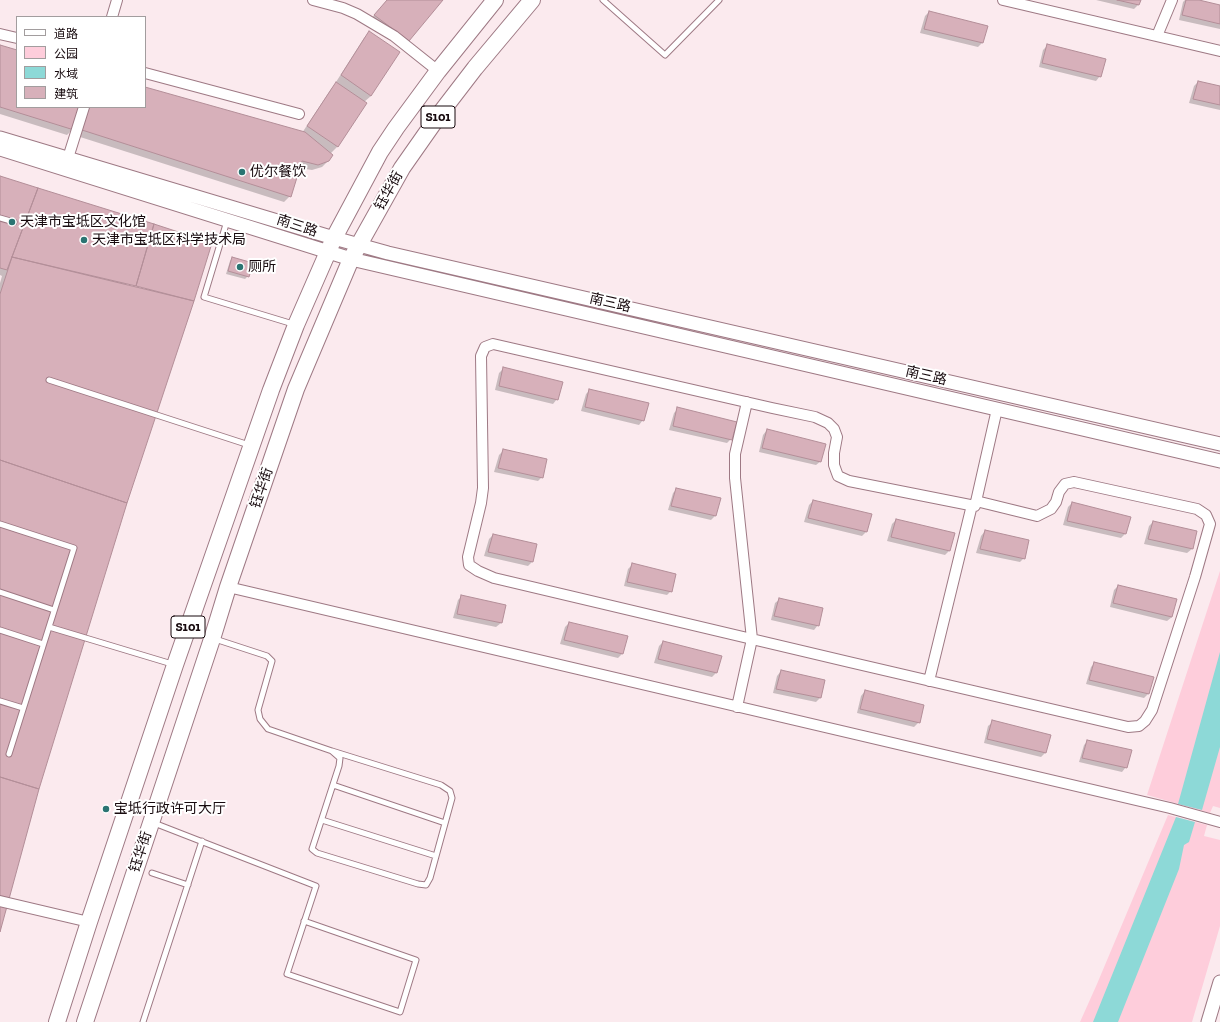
<!DOCTYPE html>
<html>
<head>
<meta charset="utf-8">
<style>
  body { margin:0 }
  #map { position:relative; width:1220px; height:1022px; overflow:hidden; background:#fbeaee; font-family:"Zilla Slab","Noto Sans SC",serif }
  canvas { display:block }
  .legend { position:absolute; left:16px; top:16px; width:130px; height:92px; box-sizing:border-box; background:#fff; border:1px solid #a29d9e; margin:0; padding:5px 7px; list-style:none; font-size:12px; color:#16090d }
  .legend li { display:flex; align-items:center; gap:8px; height:20px }
  .legend b { width:20px; border:1px solid #a29d9e }
</style>
</head>
<body>
<div id="map">
<canvas width="1220" height="1022"></canvas>
<ul class="legend">
<li><b style="height:5px;background:#fff"></b>道路</li>
<li><b style="height:11px;background:#fecddb"></b>公园</li>
<li><b style="height:11px;background:#8dd9d7"></b>水域</li>
<li><b style="height:11px;background:#d7b0ba"></b>建筑</li>
</ul>
</div>
<script>
const context = document.querySelector('canvas').getContext('2d');
context.lineJoin = 'round';
function fill(path, color) { context.fillStyle = color; context.fill(path, 'evenodd'); }
const toPath = rows => new Path2D(rows.map(r => 'M' + r).join(''));
function strokePath(path, color, width, dash) { context.strokeStyle = color; context.lineWidth = width; context.lineCap = dash ? 'butt' : 'round'; context.setLineDash(dash || []); context.stroke(path); }
function write(font, color, halo, rows, align = 'center') {
  context.font = font + ' "Zilla Slab","Noto Sans SC",serif'; context.lineWidth = 4; context.setLineDash([]); context.textBaseline = 'middle'; context.strokeStyle = halo; context.fillStyle = color; for (const [text, x, y, turn = 0] of rows) {
    context.save(); context.translate(x, y); context.rotate((+turn || 0) * Math.PI / 180); context.textAlign = isNaN(turn) ? turn : align; if (halo) context.strokeText(text, 0, 0); context.fillText(text, 0, 0); context.restore();
  }
}
const green = toPath([
  [1220,571,1220,808,1213,806,1210,813,1147,795],
  [1168,815,1207,825,1204,836,1220,840,1220,926,1192,1022,1080,1022,1097,984]
]);
const water = toPath([
  [1220,652,1220,747,1202,810,1178,804],
  [1176,817,1195,822,1189,842,1184,845,1179,869,1118,1022,1093,1022]
]);
const shadow = toPath([
  [387,0,442,0,402,46,369,21],
  [1096,0,1140,0,1138,5,1134,9],
  [1185,0,1195,0,1220,6,1220,29,1179,20,1183,2],
  [929,12,987,26,982,43,978,47,920,33,925,16],
  [370,32,371,96,364,102,366,103,337,147,330,154,328,161,322,167,312,170,299,168,290,196,284,202,77,136,85,107,145,107,145,88,302,133,331,89,337,82,336,82,364,38],
  [0,46,17,51,17,107,73,129,67,135,0,114],
  [1047,46,1100,76,1096,81,1039,67,1043,50],
  [1198,82,1220,87,1220,110,1189,103,1194,86],
  [0,177,211,244,126,503,38,789,0,928,0,283,2,276,0,275],
  [125,283,146,288,146,290,125,286],
  [232,258,248,276,245,279,226,274,230,261],
  [504,368,557,399,553,404,495,390,499,373],
  [590,390,643,420,639,425,581,411,586,394],
  [678,409,731,439,727,443,669,430,674,413],
  [767,430,821,461,816,465,759,452,763,435],
  [503,451,542,477,538,481,494,472,499,455],
  [677,489,715,516,711,520,668,510,673,493],
  [813,501,866,532,862,536,804,522,809,505],
  [1072,503,1125,534,1121,538,1063,525,1068,507],
  [896,520,949,551,945,555,887,541,892,524],
  [1153,522,1196,532,1192,549,1187,553,1144,544,1149,526],
  [985,531,1024,558,1020,562,976,553,981,536],
  [493,535,532,562,528,566,484,556,489,539],
  [632,565,671,591,667,595,624,586,628,569],
  [1118,586,1172,617,1167,621,1110,607,1114,590],
  [462,596,505,606,501,623,496,627,453,618,458,600],
  [780,599,818,625,814,630,771,620,775,603],
  [569,623,622,654,618,658,560,644,565,627],
  [663,642,721,656,716,673,712,677,654,663,659,646],
  [1095,663,1152,677,1148,694,1144,698,1086,684,1091,667],
  [781,671,824,681,820,698,816,702,773,693,777,676],
  [865,691,919,722,914,727,857,713,861,696],
  [993,722,1046,752,1041,757,984,743,988,726],
  [1088,741,1126,767,1122,772,1079,762,1084,745]
]);
const building = toPath([
  [387,0,443,0,409,41,374,15,387,0],
  [1117,0,1141,0,1139,5,1117,0],
  [1186,0,1199,0,1220,5,1220,24,1182,15,1186,0],
  [929,11,988,26,983,43,924,29,929,11],
  [369,31,400,52,371,96,341,75,369,31],
  [1047,44,1106,59,1101,77,1042,63,1047,44],
  [0,45,17,50,17,107,81,107,74,130,0,107,0,45],
  [1198,81,1220,86,1220,105,1193,99,1198,81],
  [336,82,367,103,338,147,307,126,336,82],
  [145,87,305,132,333,155,329,161,318,165,302,161,291,197,82,130,89,107,145,107,145,87],
  [0,176,38,188,7,270,0,268,0,176],
  [38,188,154,224,136,286,12,257,38,188],
  [154,224,212,243,194,301,136,286,154,224],
  [12,257,194,301,127,503,0,460,0,294,12,257],
  [232,257,253,263,249,277,228,271,232,257],
  [503,367,563,382,558,400,499,386,503,367],
  [589,389,649,403,644,421,585,407,589,389],
  [677,407,737,422,732,440,673,426,677,407],
  [767,429,826,444,821,462,762,448,767,429],
  [503,449,547,459,543,478,498,468,503,449],
  [0,460,127,503,39,789,0,777,0,460],
  [676,488,721,498,716,516,671,506,676,488],
  [813,500,872,514,867,532,808,518,813,500],
  [1072,502,1131,517,1126,534,1067,521,1072,502],
  [896,519,955,533,950,551,891,537,896,519],
  [1153,521,1197,531,1193,549,1148,539,1153,521],
  [985,530,1029,540,1025,559,980,549,985,530],
  [493,534,537,544,533,562,488,552,493,534],
  [632,563,676,574,672,592,627,582,632,563],
  [1118,585,1177,599,1172,617,1113,603,1118,585],
  [461,595,506,605,502,623,457,614,461,595],
  [779,598,823,608,819,626,774,616,779,598],
  [569,622,628,636,623,654,564,640,569,622],
  [663,641,722,656,717,673,658,659,663,641],
  [1094,662,1154,677,1149,694,1089,680,1094,662],
  [781,670,825,680,821,698,776,689,781,670],
  [865,690,924,705,920,723,860,709,865,690],
  [992,720,1051,735,1046,753,987,739,992,720],
  [1087,740,1132,750,1127,768,1082,758,1087,740],
  [0,777,39,789,0,932,0,777]
]);
const service = toPath([
  [603,0,665,55,719,0],
  [0,218,14,222],
  [227,221,204,297,293,324],
  [49,380,249,445],
  [0,524,74,548,49,627,172,664],
  [0,592,54,610],
  [0,630,43,644],
  [215,639,267,656,272,661,258,710,260,719,268,729,332,751,340,758,339,766,312,849,317,853,418,884,426,885,430,878,452,798,450,791,441,785,332,751],
  [0,701,23,708],
  [9,754,49,627],
  [333,785,445,823],
  [322,820,436,856],
  [154,823,316,886,287,974,400,1012,416,960,304,921],
  [152,873,188,885],
  [143,1022,202,841]
]);
const minor = toPath([
  [313,0,343,8,357,14,394,36,438,71],
  [1003,0,1220,51],
  [112,17,117,0],
  [0,34,17,38],
  [1157,36,1172,0],
  [145,73,299,114],
  [68,158,84,107],
  [976,501,1037,516,1051,509,1056,502,1059,492,1065,484,1074,482,1197,509,1206,515,1210,524,1195,577,1152,710,1145,721,1139,726,1128,727,849,662,494,578,478,571,469,565,468,557,481,503,483,488,481,356,485,347,493,344,772,408,815,417,828,423,834,429,837,437,834,453,834,465,838,476,849,481,975,506,997,409],
  [228,587,1170,808,1220,822],
  [929,681,972,505],
  [737,707,752,639,735,478,735,454,747,402],
  [0,901,89,922]
]);
const tertiary = toPath([
  [0,138,334,238,388,253,1220,444],
  [0,149,351,259,1220,461],
  [1208,1022,1220,982]
]);
const primary = toPath([
  [57,1022,89,922,175,665,271,390,296,325,334,238,380,152,396,128,438,71,495,0],
  [85,1022,212,639,228,587,296,389,351,259,402,168,442,111,475,68,532,0]
]);
const markers = [
  [242,172,4,"#2a7472"],
  [12,222,4,"#2a7472"],
  [84,240,4,"#2a7472"],
  [240,267,4,"#2a7472"],
  [106,809,4,"#2a7472"]
];
const shields = [
  [438,117,34],
  [188,627,34]
];
const shieldNames = [
  ["S101",438,117],
  ["S101",188,627]
];
const poiNames = [
  ["优尔餐饮",250,172],
  ["天津市宝坻区文化馆",20,222],
  ["天津市宝坻区科学技术局",92,240],
  ["厕所",248,267],
  ["宝坻行政许可大厅",114,809]
];
const streetNames = [
  ["钰华街",389,191,-61],
  ["南三路",297,226,18],
  ["南三路",610,303,13],
  ["南三路",926,376,13],
  ["钰华街",262,488,-71],
  ["钰华街",141,852,-72]
];
fill(green, '#fecddb');
fill(water, '#8dd9d7');
fill(shadow, '#0003');
fill(building, '#d7b0ba');
strokePath(building, '#b38e98', 1);
strokePath(service, '#9e7984', 7);
strokePath(minor, '#9e7984', 12);
strokePath(tertiary, '#9e7984', 15);
strokePath(primary, '#9e7984', 18);
strokePath(service, '#fff', 5);
strokePath(minor, '#fff', 10);
strokePath(tertiary, '#fff', 13);
strokePath(primary, '#fff', 16);
for (const [x, y, r, color] of markers) { const dot = new Path2D(); dot.arc(x, y, r, 0, 2 * Math.PI); context.fillStyle = color; context.fill(dot); strokePath(dot, '#fff', 1.5); }
for (const [x, y, w] of shields) { const box = new Path2D(); box.roundRect(x - w / 2, y - 11, w, 22, 3); context.fillStyle = '#fff'; context.fill(box); strokePath(box, '#16090d', 1); }
write('bold 13px', '#16090d', null, shieldNames);
write('14px', '#16090d', '#fff', poiNames, 'left');
write('14px', '#16090d', '#fff', streetNames);
</script>
</body>
</html>
